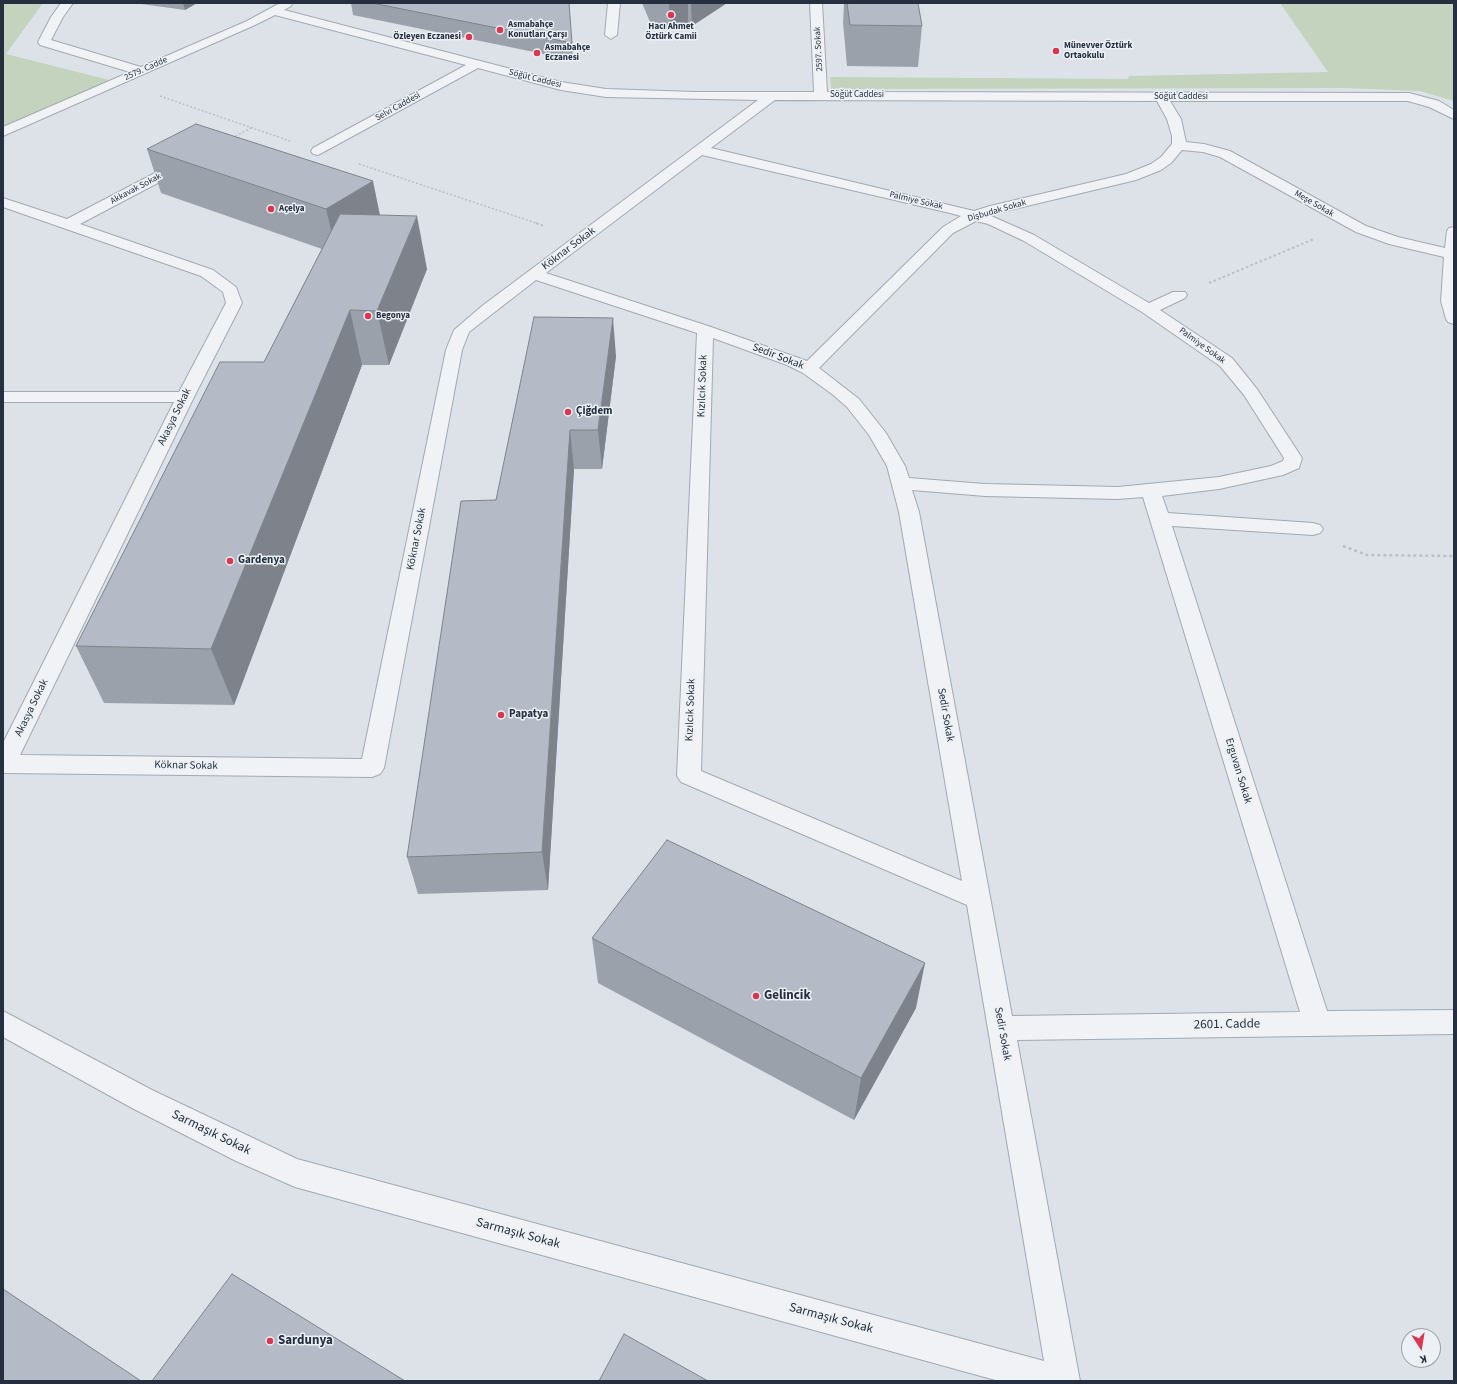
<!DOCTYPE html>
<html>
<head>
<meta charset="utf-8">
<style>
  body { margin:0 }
  #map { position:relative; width:1457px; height:1384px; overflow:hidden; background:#dde2e8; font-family:"Source Sans 3",sans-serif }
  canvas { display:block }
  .frame { position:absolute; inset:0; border:4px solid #252f40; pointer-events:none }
  .north { position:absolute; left:1401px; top:1328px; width:40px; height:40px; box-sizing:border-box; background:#ecf1f6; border:1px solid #9ca3ad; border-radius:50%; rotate:168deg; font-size:11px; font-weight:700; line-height:16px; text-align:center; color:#252f40 }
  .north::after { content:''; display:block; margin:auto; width:14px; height:18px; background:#db3550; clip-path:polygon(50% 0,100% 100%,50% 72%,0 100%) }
</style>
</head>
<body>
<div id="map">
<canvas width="1457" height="1384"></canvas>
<div class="frame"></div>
<div class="north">K</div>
</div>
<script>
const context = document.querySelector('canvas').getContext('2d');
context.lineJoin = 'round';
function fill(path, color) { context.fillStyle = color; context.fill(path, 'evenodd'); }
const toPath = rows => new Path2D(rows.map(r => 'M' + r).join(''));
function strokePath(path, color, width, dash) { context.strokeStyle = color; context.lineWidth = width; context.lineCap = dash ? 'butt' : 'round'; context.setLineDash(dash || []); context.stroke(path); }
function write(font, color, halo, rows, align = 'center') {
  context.font = font + ' "Source Sans 3",sans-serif'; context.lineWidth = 3; context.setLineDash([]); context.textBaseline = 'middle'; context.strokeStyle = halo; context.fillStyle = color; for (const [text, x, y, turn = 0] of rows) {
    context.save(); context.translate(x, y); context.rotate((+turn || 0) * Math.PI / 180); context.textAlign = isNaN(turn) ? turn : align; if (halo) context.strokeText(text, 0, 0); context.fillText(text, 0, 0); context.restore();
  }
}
const green = toPath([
  [3,3,43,3,6,54,117,82,3,132],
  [1267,3,1454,3,1454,101,1420,91,1345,88,831,89,830,77,1128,79,1129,76,1328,72,1280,3]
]);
const pathFar2 = toPath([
  [160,96,290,141],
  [232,138,251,128],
  [359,164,539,224]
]);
const pathFar1 = toPath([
  [536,223,544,226],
  [1209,283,1314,239]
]);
const path = toPath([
  [1343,546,1367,555,1454,556]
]);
const street = toPath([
  [61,3,73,3,63,17,51,40,141,67,247,21,280,3,292,3,291,6,284,10,561,82,606,89,695,92,814,92,810,3,822,3,827,92,1409,93,1439,101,1454,110,1454,119,1429,107,1408,101,1170,101,1181,119,1186,142,1204,144,1230,151,1366,226,1398,237,1445,248,1447,231,1449,228,1454,227,1454,324,1448,322,1446,319,1441,301,1444,257,1389,244,1356,232,1220,157,1203,152,1182,150,1171,163,1161,170,1136,180,989,215,1034,235,1149,303,1173,292,1185,292,1187,295,1185,298,1160,310,1232,358,1257,389,1302,458,1299,468,1283,475,1219,489,1162,496,1168,513,1313,523,1320,525,1323,529,1320,533,1313,535,1172,526,1327,1011,1454,1010,1454,1034,1017,1040,1080,1381,999,1381,295,1187,236,1161,132,1108,3,1037,3,1011,152,1090,297,1159,1044,1361,967,905,681,782,677,776,697,333,536,280,469,332,462,350,384,768,380,774,372,777,3,773,3,743,174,402,3,402,3,392,179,392,226,303,223,292,201,276,3,207,3,198,67,219,178,161,188,161,190,164,188,167,80,224,213,270,236,287,242,303,194,397,20,755,362,759,446,350,454,330,482,306,758,100,606,97,561,90,478,68,318,155,313,154,311,151,313,148,466,65,275,15,255,25,3,136,3,127,130,72,40,45,38,42,51,17,61,3],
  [775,100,1157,101,1167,119,1172,136,1172,144,1161,157,1151,164,1126,174,990,206,974,211,711,148,775,100],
  [702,155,950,213,961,216,943,227,807,361,711,327,546,273,702,155],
  [976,221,988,224,1024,241,1142,312,1220,366,1244,395,1284,458,1283,461,1271,466,1219,477,1118,487,985,484,909,478,905,466,886,433,859,399,819,368,953,233,976,221],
  [713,338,787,365,803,373,832,394,847,407,869,435,887,466,899,512,962,881,701,771,713,338],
  [912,490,985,496,1118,499,1143,497,1300,1012,1012,1016,919,512,912,490],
  [608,3,620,3,617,35,611,39,605,35,608,3]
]);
const wall = toPath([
  [134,3,197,3,185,10],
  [351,3,569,3,573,60,353,15],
  [642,3,727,3,692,26,688,25,670,30,653,29],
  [844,3,918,3,922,26,918,67,847,66,843,23],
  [147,149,380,215,427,269,389,365,362,365,234,705,104,703,76,646,264,362,322,249,161,193],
  [616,356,602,469,574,469,548,890,418,894,407,857,496,500],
  [592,938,916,1008,854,1120,598,983]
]);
const shadedWall = toPath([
  [183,3,197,3,185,10],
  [669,3,688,3,688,25,670,30],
  [691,3,727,3,692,26],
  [373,181,382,225,337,254,326,209],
  [417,216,427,269,389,365,377,311],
  [350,310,362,365,234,705,211,649],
  [613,318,616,356,602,469,598,430],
  [570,430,574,469,548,890,542,852],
  [925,963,916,1008,854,1120,861,1078]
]);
const building = toPath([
  [372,3,569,3,572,43,372,3],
  [847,3,918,3,922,26,850,25,847,3],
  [196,124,373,181,326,209,147,149,196,124],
  [340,214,417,216,377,311,350,310,211,649,76,646,220,362,264,362,340,214],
  [534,317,613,318,598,430,570,430,542,852,407,857,461,501,496,500,534,317],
  [667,840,925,963,861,1078,592,938,667,840],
  [232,1274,405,1381,152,1381,232,1274],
  [3,1289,141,1381,3,1381,3,1289],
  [624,1334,708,1381,599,1381,624,1334]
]);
const markers = [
  [671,15,4,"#db3550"],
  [500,30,4,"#db3550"],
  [469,37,4,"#db3550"],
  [1056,51,4,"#db3550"],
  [537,53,4,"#db3550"],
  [271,209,4,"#db3550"],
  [368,316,4,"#db3550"],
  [568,412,4,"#db3550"],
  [230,561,4,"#db3550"],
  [501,715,4,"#db3550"],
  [756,996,4,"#db3550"],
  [270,1341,4,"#db3550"]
];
const farPoinames = [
  ["Asmabahçe",508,25],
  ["Konutları Çarşı",508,35],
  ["Hacı Ahmet",671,27,"center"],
  ["Öztürk Camii",671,37,"center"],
  ["Özleyen Eczanesi",461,37,"right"],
  ["Münevver Öztürk",1064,46],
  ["Ortaokulu",1064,56],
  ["Asmabahçe",545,48],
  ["Eczanesi",545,58],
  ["Açelya",279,209],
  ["Begonya",376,316]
];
const farStreetnames = [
  ["2597. Sokak",819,49,-93],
  ["2579. Cadde",146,69,-24],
  ["Söğüt Caddesi",535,79,14],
  ["Söğüt Caddesi",857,95],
  ["Söğüt Caddesi",1181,97],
  ["Selvi Caddesi",398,107,-29],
  ["Akkavak Sokak",136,189,-28],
  ["Palmiye Sokak",916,201,13],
  ["Meşe Sokak",1314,204,30],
  ["Dişbudak Sokak",997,211,-16],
  ["Palmiye Sokak",1202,346,36]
];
const streetNames = [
  ["Köknar Sokak",569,249,-37],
  ["Sedir Sokak",778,357,21],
  ["Kızılcık Sokak",703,386,-88],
  ["Akasya Sokak",175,417,-64],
  ["Köknar Sokak",417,539,-79],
  ["Akasya Sokak",32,708,-64],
  ["Kızılcık Sokak",691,710,-88],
  ["Sedir Sokak",945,715,80],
  ["Köknar Sokak",186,766,1],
  ["Erguvan Sokak",1238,771,73],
  ["Sedir Sokak",1002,1034,80]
];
const poiNames = [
  ["Çiğdem",576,412],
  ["Gardenya",238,561],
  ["Papatya",509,715]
];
const nearPoinames = [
  ["Gelincik",764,996],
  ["Sardunya",278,1341]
];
const nearStreetnames = [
  ["2601. Cadde",1227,1025,-1],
  ["Sarmaşık Sokak",211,1133,26],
  ["Sarmaşık Sokak",518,1234,15],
  ["Sarmaşık Sokak",831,1319,15]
];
fill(green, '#c3d3bd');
strokePath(street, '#a2a9b2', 2);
strokePath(pathFar2, '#bbbfc7', 1.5, [2, 2]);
strokePath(pathFar1, '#bbbfc7', 2, [2.5, 2.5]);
strokePath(path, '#bbbfc7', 2.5, [3, 3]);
fill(street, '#f0f2f6');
fill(wall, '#9ba1aa');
fill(shadedWall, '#7e838b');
fill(building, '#b4bbc6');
strokePath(building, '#7e838b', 1);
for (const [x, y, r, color] of markers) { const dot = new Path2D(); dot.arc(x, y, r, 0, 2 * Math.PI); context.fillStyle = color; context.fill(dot); strokePath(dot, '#ecf1f6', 1.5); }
write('bold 9px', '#252f40', '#ecf1f6', farPoinames, 'left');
write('9px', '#252f40', '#ecf1f6', farStreetnames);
write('11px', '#252f40', '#ecf1f6', streetNames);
write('bold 11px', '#252f40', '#ecf1f6', poiNames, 'left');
write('bold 13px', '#252f40', '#ecf1f6', nearPoinames, 'left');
write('13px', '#252f40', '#ecf1f6', nearStreetnames);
</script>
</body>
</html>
